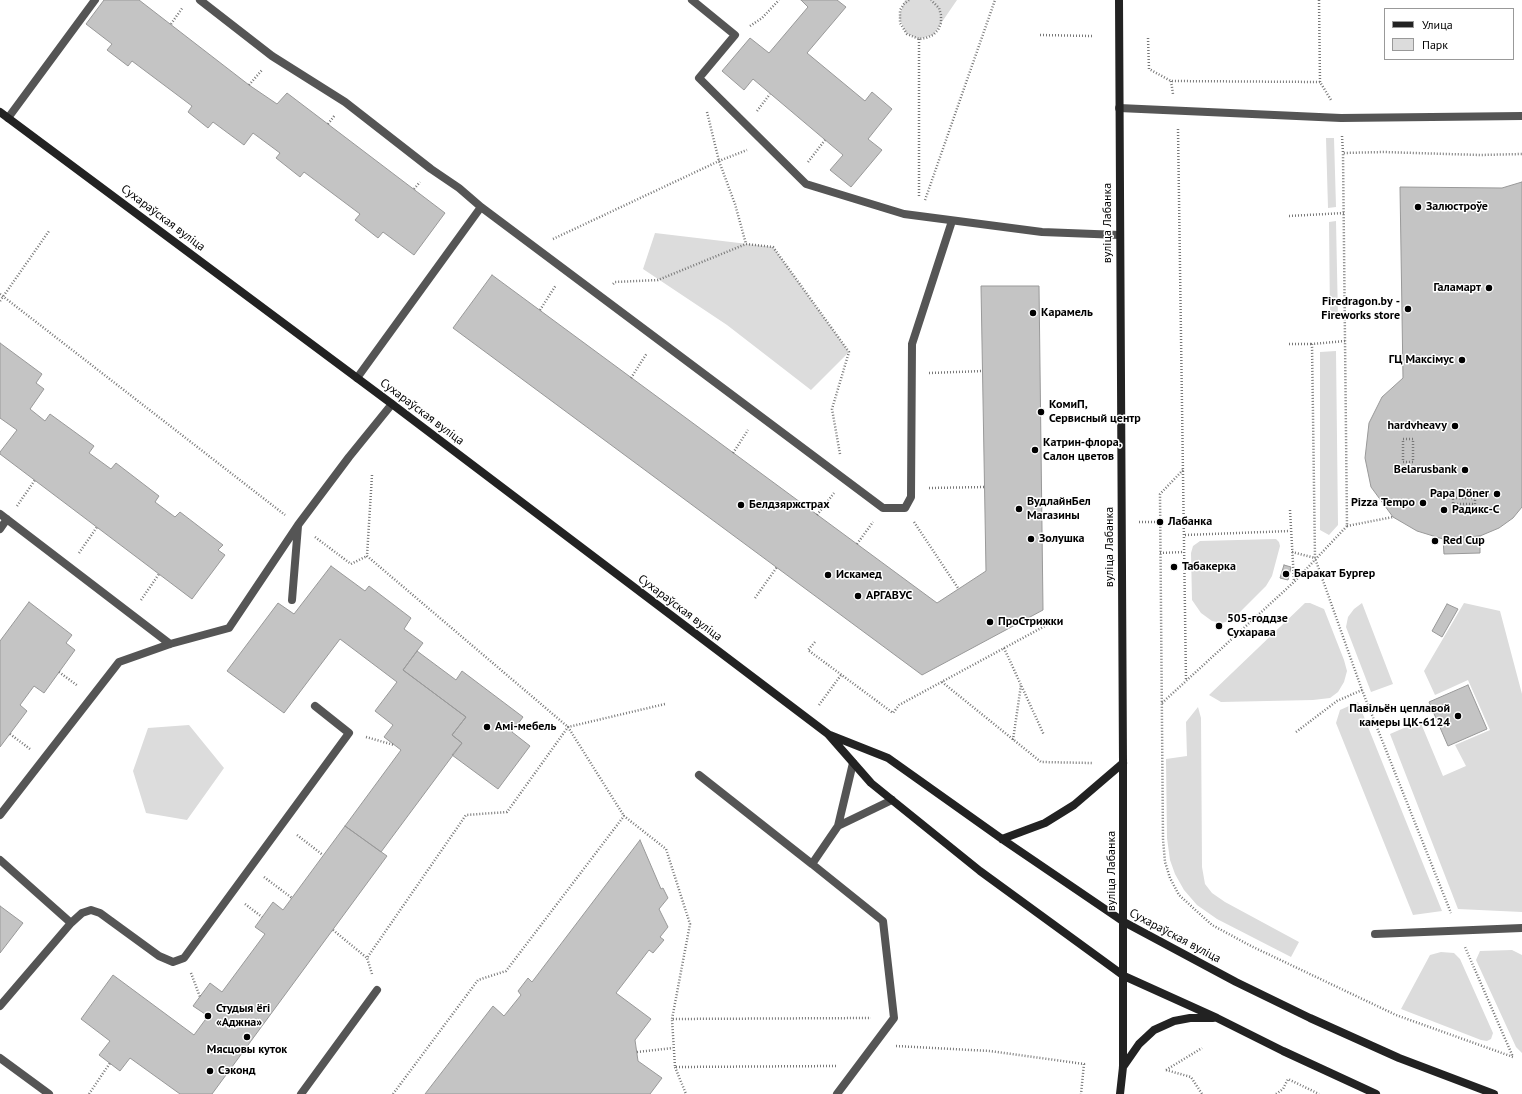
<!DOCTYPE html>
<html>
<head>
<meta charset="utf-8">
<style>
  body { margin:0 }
  #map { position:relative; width:1522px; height:1094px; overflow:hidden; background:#fff; font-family:"PT Sans",sans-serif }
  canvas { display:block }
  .legend { position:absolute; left:1384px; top:8px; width:130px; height:52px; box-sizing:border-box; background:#fff; border:1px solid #999; margin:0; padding:5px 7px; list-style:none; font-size:12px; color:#000 }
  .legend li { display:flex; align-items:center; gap:8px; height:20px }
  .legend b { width:20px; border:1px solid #999 }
</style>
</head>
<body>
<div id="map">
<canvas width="1522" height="1094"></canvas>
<ul class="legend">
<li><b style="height:5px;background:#222"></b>Улица</li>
<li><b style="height:11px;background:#dcdcdc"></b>Парк</li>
</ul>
</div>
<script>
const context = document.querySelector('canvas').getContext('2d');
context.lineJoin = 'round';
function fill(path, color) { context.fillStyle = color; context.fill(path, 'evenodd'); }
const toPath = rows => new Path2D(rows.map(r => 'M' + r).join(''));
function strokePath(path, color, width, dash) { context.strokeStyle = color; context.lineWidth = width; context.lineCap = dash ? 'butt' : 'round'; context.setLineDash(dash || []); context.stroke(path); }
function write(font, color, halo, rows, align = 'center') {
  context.font = font + ' "PT Sans",sans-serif'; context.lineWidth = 3; context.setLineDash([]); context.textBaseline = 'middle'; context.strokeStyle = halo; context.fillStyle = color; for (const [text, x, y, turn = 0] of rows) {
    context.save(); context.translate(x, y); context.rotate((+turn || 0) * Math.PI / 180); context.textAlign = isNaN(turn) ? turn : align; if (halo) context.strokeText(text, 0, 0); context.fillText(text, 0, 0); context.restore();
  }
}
const green = toPath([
  [905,0,957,0,933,35,919,39,906,33,899,17],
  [1326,138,1334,138,1336,207,1328,208],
  [1336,221,1338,319,1330,319,1329,222],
  [655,233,773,247,849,352,811,390,727,325,643,269],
  [1336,351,1338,525,1329,535,1320,530,1320,352],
  [1276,539,1279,542,1280,546,1272,576,1266,586,1232,620,1222,623,1212,621,1201,613,1192,600,1191,553,1193,546,1200,541],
  [1305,603,1310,603,1324,609,1344,660,1347,671,1344,682,1338,692,1330,698,1313,700,1221,702,1209,695],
  [1362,603,1393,684,1371,692,1346,627,1348,617,1354,609],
  [1464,603,1500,611,1522,694,1522,912,1458,909,1390,734,1420,721,1443,776,1466,766,1455,745,1490,730,1468,680,1435,695,1424,671],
  [1358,702,1442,911,1413,915,1336,723,1340,710],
  [1198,707,1201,718,1202,867,1205,884,1212,893,1225,902,1299,942,1291,957,1217,919,1197,905,1184,890,1175,874,1170,860,1167,838,1166,759,1187,756,1186,722],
  [189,725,224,768,187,820,146,813,133,771,148,728],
  [1512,950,1522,955,1522,1053,1516,1047,1476,960,1480,951],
  [1441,952,1454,953,1460,959,1493,1033,1491,1039,1487,1041,1481,1040,1401,1009,1430,955]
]);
const building = toPath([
  [104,0,139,0,249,85,277,104,287,93,445,213,414,255,383,232,378,238,355,220,360,214,304,172,300,177,276,158,280,153,253,133,244,145,213,122,208,128,188,112,192,106,132,61,128,66,107,50,112,44,86,24,104,0],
  [801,0,837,0,846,7,807,53,865,101,872,92,892,109,868,139,882,150,851,187,830,170,843,155,753,79,744,90,722,71,750,38,769,53,808,7,801,0],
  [1522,182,1522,507,1513,518,1499,528,1480,536,1443,539,1417,531,1393,517,1371,487,1365,458,1369,423,1382,397,1403,378,1400,187,1502,188,1522,182],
  [492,275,937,603,986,571,981,286,1039,286,1043,610,922,675,453,328,492,275],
  [0,343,42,374,36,383,44,389,30,409,45,421,50,414,94,446,89,453,111,469,116,463,159,496,155,502,175,517,180,512,223,545,218,550,225,555,192,599,0,454,0,452,17,430,0,418,0,343],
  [1480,536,1480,553,1444,554,1443,539,1480,536],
  [1284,565,1291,567,1288,580,1280,578,1284,565],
  [331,566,365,591,369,586,411,618,404,629,423,643,403,670,466,717,452,735,462,743,381,852,345,826,401,750,384,737,393,725,375,711,397,682,340,639,284,713,227,671,278,603,294,614,331,566],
  [29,602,72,635,66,643,75,650,44,693,34,686,20,705,27,711,0,747,0,641,29,602],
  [1447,604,1458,609,1442,637,1432,631,1447,604],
  [417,651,456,680,462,671,523,717,512,732,530,746,498,789,452,755,462,743,452,735,466,717,403,670,417,651],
  [1468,685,1487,729,1448,746,1429,702,1468,685],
  [345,826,387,856,212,1094,180,1094,130,1058,120,1071,99,1055,110,1041,81,1019,113,975,194,1035,208,1016,193,1006,210,983,222,992,265,934,255,927,273,902,283,910,345,826],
  [640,840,661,889,663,888,668,898,659,909,668,927,660,937,664,940,653,953,649,950,616,993,651,1019,635,1040,638,1061,662,1078,650,1094,425,1094,493,1006,504,1016,521,995,518,991,528,978,532,982,640,840],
  [0,906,23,923,0,953,0,906]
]);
const path = toPath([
  [909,0,904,4,900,10,900,23,907,34,919,39,926,38,933,35,938,30,941,23,941,15,939,8,931,0],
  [1319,0,1320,82],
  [171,24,183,7],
  [750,26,762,18,779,0],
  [1040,35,1092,36],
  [1148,38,1149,69,1171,81,1320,82,1331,100],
  [919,39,919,198],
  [1171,81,1173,94],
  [249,85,262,70],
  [757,111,770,94],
  [707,112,719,161,735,204,746,244],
  [328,124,335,115],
  [1178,129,1186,681],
  [1342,136,1343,153],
  [808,162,825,140],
  [414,189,420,182],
  [925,200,995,0],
  [1289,216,1344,213],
  [553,239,719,161,747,150],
  [613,284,615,282,658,280,746,244,773,247,849,352,832,409,840,454],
  [0,294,285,515],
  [0,301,49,231],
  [540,310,556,285],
  [1345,341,1312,344,1315,558,1362,690,1451,913],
  [1289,344,1312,344],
  [929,373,983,371],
  [631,378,647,353],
  [1403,439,1413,439,1413,462,1403,462,1403,439],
  [733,453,748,430],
  [1183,470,1160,494,1163,839,1165,862,1170,878,1179,895,1212,925,1251,946,1396,1015,1513,1057,1465,947],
  [372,475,367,556,568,727,624,816],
  [929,488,985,487],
  [1453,498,1475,498,1475,504,1453,504,1453,498],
  [17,506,35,480],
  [1290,510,1294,581],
  [817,515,834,493],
  [914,522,958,588],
  [1139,522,1160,522],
  [1347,526,1393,517],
  [1185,535,1290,531],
  [315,537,351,564,367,556],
  [857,544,873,522],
  [1292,552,1315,558],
  [79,553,97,527],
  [1160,553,1184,552],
  [755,598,777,567],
  [141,600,159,574],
  [815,642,808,650,893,713,899,705,1056,620],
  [1004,648,1044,735],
  [59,672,78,686],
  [942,682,1041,762,1092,763],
  [1162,703,1294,582,1347,526,1343,153,1383,152,1480,155,1522,154],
  [819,705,841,675],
  [1296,732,1337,701,1362,690],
  [10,734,30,749],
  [366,737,394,745],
  [1013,740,1021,685],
  [297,835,323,855],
  [264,877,292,898],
  [245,904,262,917],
  [333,930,367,958],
  [191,973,200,997],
  [372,974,367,958,466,815,507,812,568,727,665,704],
  [896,1046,990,1051,1084,1064,1081,1094],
  [637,1052,673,1048],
  [836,1066,675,1067,672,1019,871,1018],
  [675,1067,686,1094],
  [1166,1070,1191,1077,1202,1094],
  [1166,1070,1202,1048],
  [89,1094,110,1063],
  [393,1094,478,980,506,971,624,816,666,849,690,924,672,1019],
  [1276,1094,1283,1089,1288,1079,1319,1094]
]);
const service = toPath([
  [200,0,272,56,345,102,431,169,459,188,481,207],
  [692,0,735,35,699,78,806,184,904,214,1042,232,1120,235],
  [1119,108,1341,118,1522,116],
  [8,118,95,0],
  [357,378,481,207,883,508,905,508,911,497,912,344,952,221],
  [0,514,170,644],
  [0,529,7,519],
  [292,600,298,526],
  [699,775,812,864],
  [0,815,119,662,170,644,229,628,298,525,349,457,392,404],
  [838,826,892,800],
  [0,860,71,923,82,913,91,910,100,913,159,956,173,962,184,958,349,733,315,706],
  [1375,934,1522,928],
  [0,1006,71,923],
  [0,1058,49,1094],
  [301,1094,377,990],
  [837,1094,894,1018,883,921,812,864,838,826,853,763]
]);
const secondary = toPath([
  [1119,0,1123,763,1123,1067,1120,1094],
  [0,112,392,404,828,734,871,783,892,800,980,871,1124,976,1217,1018,1283,1051,1376,1094],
  [830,735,888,758,1002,839,1124,922,1236,982,1310,1018,1399,1058,1494,1094],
  [1002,839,1045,823,1074,805,1123,763],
  [1123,1067,1139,1044,1154,1030,1174,1021,1190,1018,1213,1018]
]);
const markers = [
  [1418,207,4,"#000"],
  [1489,288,4,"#000"],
  [1408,309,4,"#000"],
  [1033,313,4,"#000"],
  [1462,360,4,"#000"],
  [1041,412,4,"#000"],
  [1455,426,4,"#000"],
  [1035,450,4,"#000"],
  [1465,470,4,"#000"],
  [1497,494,4,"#000"],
  [1423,503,4,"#000"],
  [741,505,4,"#000"],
  [1019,509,4,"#000"],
  [1444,510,4,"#000"],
  [1160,522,4,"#000"],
  [1031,539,4,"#000"],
  [1435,541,4,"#000"],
  [1174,567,4,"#000"],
  [1286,574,4,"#000"],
  [828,575,4,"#000"],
  [858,596,4,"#000"],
  [990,622,4,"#000"],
  [1219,626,4,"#000"],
  [1458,716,4,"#000"],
  [487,727,4,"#000"],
  [208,1016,4,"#000"],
  [247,1037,4,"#000"],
  [210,1071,4,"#000"]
];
const poiNames = [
  ["Залюстроўе",1426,207],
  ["Галамарт",1481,288,"right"],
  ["Firedragon.by -",1400,302,"right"],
  ["Fireworks store",1400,316,"right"],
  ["Карамель",1041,313],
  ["ГЦ Максімус",1454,360,"right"],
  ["КомиП,",1049,405],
  ["Сервисный центр",1049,419],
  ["hardvheavy",1447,426,"right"],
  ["Катрин-флора,",1043,443],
  ["Салон цветов",1043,457],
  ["Belarusbank",1457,470,"right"],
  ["Papa Döner",1489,494,"right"],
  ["ВудлайнБел",1027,502],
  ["Магазины",1027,516],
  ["Pizza Tempo",1415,503,"right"],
  ["Белдзяржстрах",749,505],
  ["Радикс-С",1452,510],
  ["Лабанка",1168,522],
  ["Золушка",1039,539],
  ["Red Cup",1443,541],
  ["Табакерка",1182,567],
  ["Баракат Бургер",1294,574],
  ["Искамед",836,575],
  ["АРГАВУС",866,596],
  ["505-годдзе",1227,619],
  ["Сухарава",1227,633],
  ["ПроСтрижки",998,622],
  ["Павільён цеплавой",1450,709,"right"],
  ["камеры ЦК-6124",1450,723,"right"],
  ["Амі-мебель",495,727],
  ["Студыя ёгі",216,1009],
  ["«Аджна»",216,1023],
  ["Мясцовы куток",247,1050,"center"],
  ["Сэконд",218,1071]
];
const streetNames = [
  ["Сухараўская вуліца",163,218,37],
  ["вуліца Лабанка",1108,223,-90],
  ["Сухараўская вуліца",422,412,37],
  ["вуліца Лабанка",1110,547,-90],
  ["Сухараўская вуліца",680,608,37],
  ["вуліца Лабанка",1112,871,-90],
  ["Сухараўская вуліца",1175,936,28]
];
fill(green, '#dcdcdc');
fill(building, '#c4c4c4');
strokePath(building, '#999', 1);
strokePath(path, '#777', 2.5, [1, 2]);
strokePath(service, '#555', 8);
strokePath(secondary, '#222', 8);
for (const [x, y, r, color] of markers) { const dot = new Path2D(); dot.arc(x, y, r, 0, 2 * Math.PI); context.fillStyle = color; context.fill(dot); strokePath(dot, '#fff', 1.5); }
write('bold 12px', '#000', '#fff', poiNames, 'left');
write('12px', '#000', '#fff', streetNames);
</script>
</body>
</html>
